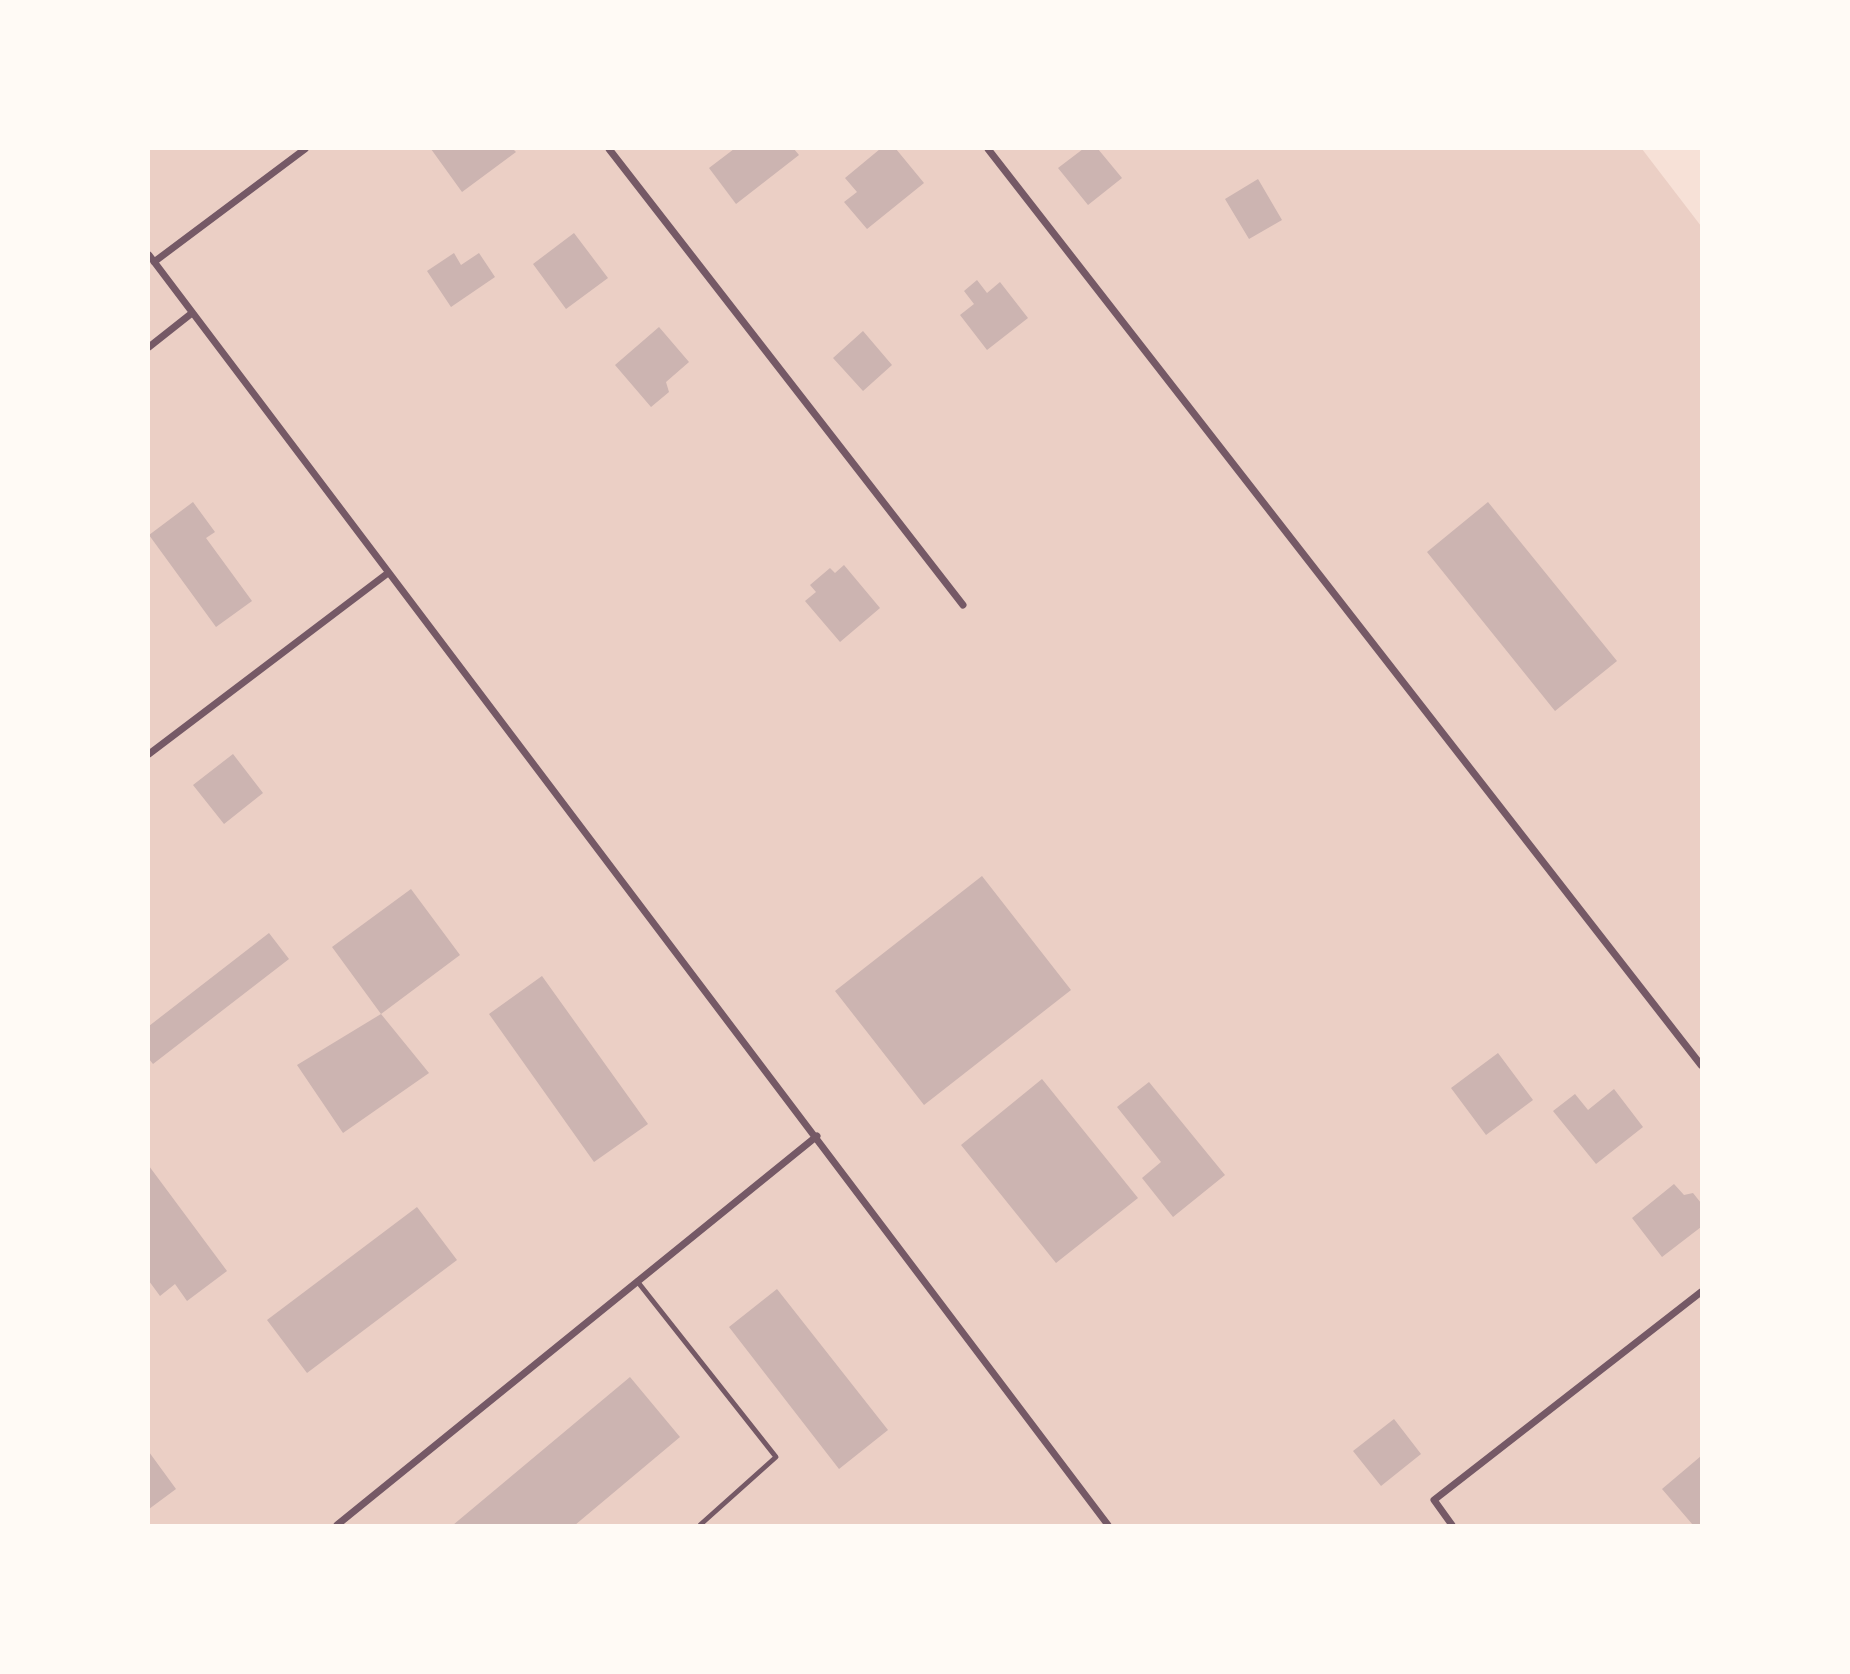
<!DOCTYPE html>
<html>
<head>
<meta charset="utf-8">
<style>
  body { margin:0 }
  #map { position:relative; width:1850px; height:1674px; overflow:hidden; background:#f7e1d7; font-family:"Times New Roman",serif }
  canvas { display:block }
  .frame { position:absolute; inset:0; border:150px solid #fffaf5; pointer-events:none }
</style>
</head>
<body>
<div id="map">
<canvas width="1850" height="1674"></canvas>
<div class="frame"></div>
</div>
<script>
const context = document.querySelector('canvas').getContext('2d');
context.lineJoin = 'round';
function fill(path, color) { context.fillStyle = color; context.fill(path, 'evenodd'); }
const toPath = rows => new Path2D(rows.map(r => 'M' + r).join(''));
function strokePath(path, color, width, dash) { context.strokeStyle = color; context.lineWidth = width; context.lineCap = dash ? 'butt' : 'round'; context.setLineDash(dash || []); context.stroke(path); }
const green = toPath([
  [149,149,1642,149,1701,226,1701,1525,149,1525]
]);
const building = toPath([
  [431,149,513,149,516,152,462,192],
  [734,149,794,149,799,155,736,204,709,168],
  [880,149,896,149,924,183,867,229,844,202,857,192,845,178],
  [1083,149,1098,149,1122,178,1088,205,1058,168],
  [1258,179,1282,220,1249,239,1225,199],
  [574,233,608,278,566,309,533,264],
  [454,253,461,265,479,253,495,277,451,307,427,271],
  [977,280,987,293,1000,282,1028,318,987,350,960,315,974,304,964,291],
  [659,327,689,362,666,382,669,392,651,407,615,365],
  [863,331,892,365,863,391,833,358],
  [193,502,215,532,206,538,252,601,216,627,149,535],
  [1488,502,1617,661,1555,711,1427,552],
  [844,565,880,608,840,642,805,601,816,592,810,585,830,568,835,573],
  [233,754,263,793,224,824,193,785],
  [982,876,1071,990,924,1105,835,991],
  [411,889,460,955,381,1014,332,947],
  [269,933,289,959,153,1064,149,1059,149,1026],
  [542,976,648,1124,594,1162,489,1014],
  [381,1014,429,1073,343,1133,297,1065],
  [1498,1053,1533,1100,1486,1135,1451,1088],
  [1042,1079,1138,1198,1056,1263,961,1145],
  [1149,1082,1225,1175,1173,1217,1142,1178,1161,1162,1117,1107],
  [1614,1089,1643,1127,1596,1164,1553,1111,1575,1094,1588,1110],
  [149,1166,227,1271,187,1301,175,1284,160,1296,149,1281],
  [1674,1184,1684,1195,1693,1193,1701,1203,1701,1227,1662,1257,1632,1218],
  [417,1207,457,1260,307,1373,267,1320],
  [777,1289,888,1430,839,1469,729,1327],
  [630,1377,680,1437,575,1525,453,1525],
  [1394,1419,1421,1454,1381,1486,1353,1451],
  [149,1452,176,1489,149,1509],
  [1701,1456,1701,1525,1693,1525,1662,1489]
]);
const service = toPath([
  [637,1281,776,1457,700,1525]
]);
const minor = toPath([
  [609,149,963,605],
  [988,149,1701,1065],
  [149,255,1108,1525],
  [154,262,305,149],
  [149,347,192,313],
  [149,754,388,573],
  [337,1525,817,1136],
  [1452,1525,1434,1500,1701,1292]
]);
fill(green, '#ebcfc5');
fill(building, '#ccb4b1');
strokePath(service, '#755966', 5);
strokePath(minor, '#755966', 7);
</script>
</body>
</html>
